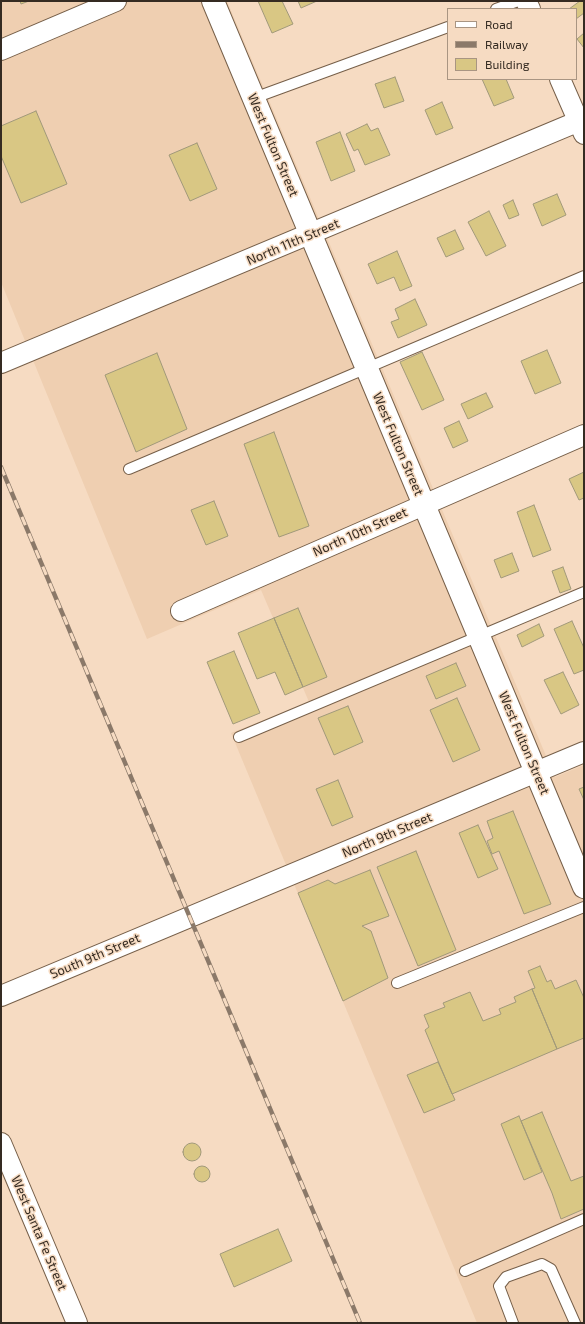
<!DOCTYPE html>
<html>
<head>
<meta charset="utf-8">
<style>
  body { margin:0 }
  #map { position:relative; width:585px; height:1324px; overflow:hidden; background:#f6dbc2; font-family:"Exo 2",sans-serif }
  canvas { display:block }
  .frame { position:absolute; inset:0; border:2px solid #352b22; pointer-events:none }
  .legend { position:absolute; left:447px; top:8px; width:130px; height:72px; box-sizing:border-box; background:#f6dbc2; border:1px solid #a99582; margin:0; padding:5px 7px; list-style:none; font-size:12px; color:#352b22 }
  .legend li { display:flex; align-items:center; gap:8px; height:20px }
  .legend b { width:20px; border:1px solid #a99582 }
</style>
</head>
<body>
<div id="map">
<canvas width="585" height="1324"></canvas>
<div class="frame"></div>
<ul class="legend">
<li><b style="height:5px;background:#fff"></b>Road</li>
<li><b style="height:5px;background:#8b7969"></b>Railway</li>
<li><b style="height:11px;background:#d9c784"></b>Building</li>
</ul>
</div>
<script>
const context = document.querySelector('canvas').getContext('2d');
context.lineJoin = 'round';
function fill(path, color) { context.fillStyle = color; context.fill(path, 'evenodd'); }
const toPath = rows => new Path2D(rows.map(r => 'M' + r).join(''));
function strokePath(path, color, width, dash) { context.strokeStyle = color; context.lineWidth = width; context.lineCap = dash ? 'butt' : 'round'; context.setLineDash(dash || []); context.stroke(path); }
function write(font, color, halo, rows, align = 'center') {
  context.font = font + ' "Exo 2",sans-serif'; context.lineWidth = 3; context.setLineDash([]); context.textBaseline = 'middle'; context.strokeStyle = halo; context.fillStyle = color; for (const [text, x, y, turn = 0] of rows) {
    context.save(); context.translate(x, y); context.rotate((+turn || 0) * Math.PI / 180); context.textAlign = isNaN(turn) ? turn : align; if (halo) context.strokeText(text, 0, 0); context.fillText(text, 0, 0); context.restore();
  }
}
const built = toPath([
  [1,1,227,1,555,777,584,765,584,1323,477,1323,231,733,309,702,261,590,147,639,1,282]
]);
const building = toPath([
  [20,1,29,1,21,4,20,1],
  [258,1,282,1,293,24,272,33,258,1],
  [298,1,317,1,301,8,298,1],
  [580,1,584,1,584,13,576,19,576,9,569,9,580,1],
  [584,33,584,48,577,39,584,33],
  [395,77,404,101,384,108,375,84,395,77],
  [482,79,506,79,514,98,494,106,482,79],
  [442,102,453,128,436,135,425,110,442,102],
  [36,111,67,184,21,203,1,156,1,126,36,111],
  [367,124,371,131,378,128,390,155,365,165,358,149,354,151,346,134,367,124],
  [340,132,355,171,331,181,316,142,340,132],
  [197,143,217,189,190,201,169,155,197,143],
  [557,194,566,215,542,226,533,204,557,194],
  [513,200,519,215,509,219,503,205,513,200],
  [489,211,506,246,486,256,468,222,489,211],
  [455,230,464,249,446,257,437,238,455,230],
  [397,251,412,286,400,291,394,277,377,284,368,264,397,251],
  [415,299,427,325,398,338,391,322,399,319,395,309,415,299],
  [547,350,561,383,535,394,521,361,547,350],
  [422,352,444,400,422,410,400,362,422,352],
  [157,353,187,429,136,452,105,375,157,353],
  [486,393,493,407,468,419,461,404,486,393],
  [459,421,468,441,453,448,444,428,459,421],
  [274,432,309,526,279,537,244,444,274,432],
  [584,472,584,498,579,500,569,479,584,472],
  [214,501,228,536,206,545,191,510,214,501],
  [534,505,551,550,533,557,517,512,534,505],
  [512,553,519,571,501,578,494,560,512,553],
  [563,567,571,589,560,593,552,571,563,567],
  [298,608,327,677,303,687,274,618,298,608],
  [274,618,303,687,285,695,275,672,257,679,238,633,274,618],
  [572,621,584,648,584,670,574,674,554,629,572,621],
  [539,624,544,636,522,647,517,635,539,624],
  [234,651,260,713,233,724,207,662,234,651],
  [456,663,466,686,436,699,426,676,456,663],
  [563,672,579,705,561,714,544,680,563,672],
  [457,698,480,750,453,762,430,710,457,698],
  [348,706,363,742,334,755,318,718,348,706],
  [338,780,353,817,332,826,316,789,338,780],
  [584,787,584,800,579,789,584,787],
  [513,811,551,904,524,914,499,851,492,854,487,841,493,838,487,821,513,811],
  [478,825,498,869,478,878,459,833,478,825],
  [416,851,456,950,418,966,377,867,416,851],
  [370,870,389,916,362,926,371,931,388,978,343,1001,298,893,328,880,335,884,370,870],
  [540,966,547,982,551,980,555,989,576,980,584,998,584,1038,557,1049,532,989,535,988,528,971,540,966],
  [532,989,557,1049,452,1094,425,1030,429,1027,424,1015,445,1007,443,1003,470,992,483,1021,501,1014,499,1009,516,1002,514,997,532,989],
  [438,1062,455,1100,424,1113,407,1075,438,1062],
  [542,1112,571,1181,584,1176,584,1209,561,1219,552,1193,521,1121,542,1112],
  [519,1116,542,1172,524,1180,501,1124,519,1116],
  '183 1152a9 9 0 1 1 18 0a9 9 0 1 1-18 0Z',
  '194 1174a8 8 0 1 1 16 0a8 8 0 1 1-16 0Z',
  [278,1229,292,1261,234,1287,220,1254,278,1229]
]);
const service = toPath([
  [496,9,518,1],
  [254,98,448,27],
  [129,469,584,276],
  [239,737,584,592],
  [397,983,584,907],
  [465,1271,584,1219],
  [513,1323,499,1286,506,1277,542,1264,551,1269,575,1323]
]);
const minor = toPath([
  [526,1,530,9],
  [1,50,116,1],
  [560,79,584,134],
  [1,363,584,119],
  [181,611,584,435],
  [1,996,584,752],
  [1,1143,77,1323]
]);
const tertiary = toPath([
  [213,1,584,887]
]);
const rail = toPath([
  [1,467,360,1323]
]);
const streetNames = [
  ["West Fulton Street",273,145,67],
  ["North 11th Street",293,242,-23],
  ["West Fulton Street",398,444,67],
  ["North 10th Street",360,532,-24],
  ["West Fulton Street",524,743,67],
  ["North 9th Street",387,835,-23],
  ["South 9th Street",95,956,-23],
  ["West Santa Fe Street",39,1233,67]
];
fill(built, '#efcfb1');
fill(building, '#d9c784');
strokePath(building, '#a1997a', 1);
strokePath(service, '#765f49', 12);
strokePath(minor, '#765f49', 22);
strokePath(tertiary, '#765f49', 24);
strokePath(service, '#fff', 10);
strokePath(minor, '#fff', 20);
strokePath(tertiary, '#fff', 22);
strokePath(rail, '#8b7969', 4.5);
strokePath(rail, '#f6dbc2', 3, [9]);
write('13px', '#352b22', '#f6dbc2', streetNames);
</script>
</body>
</html>
